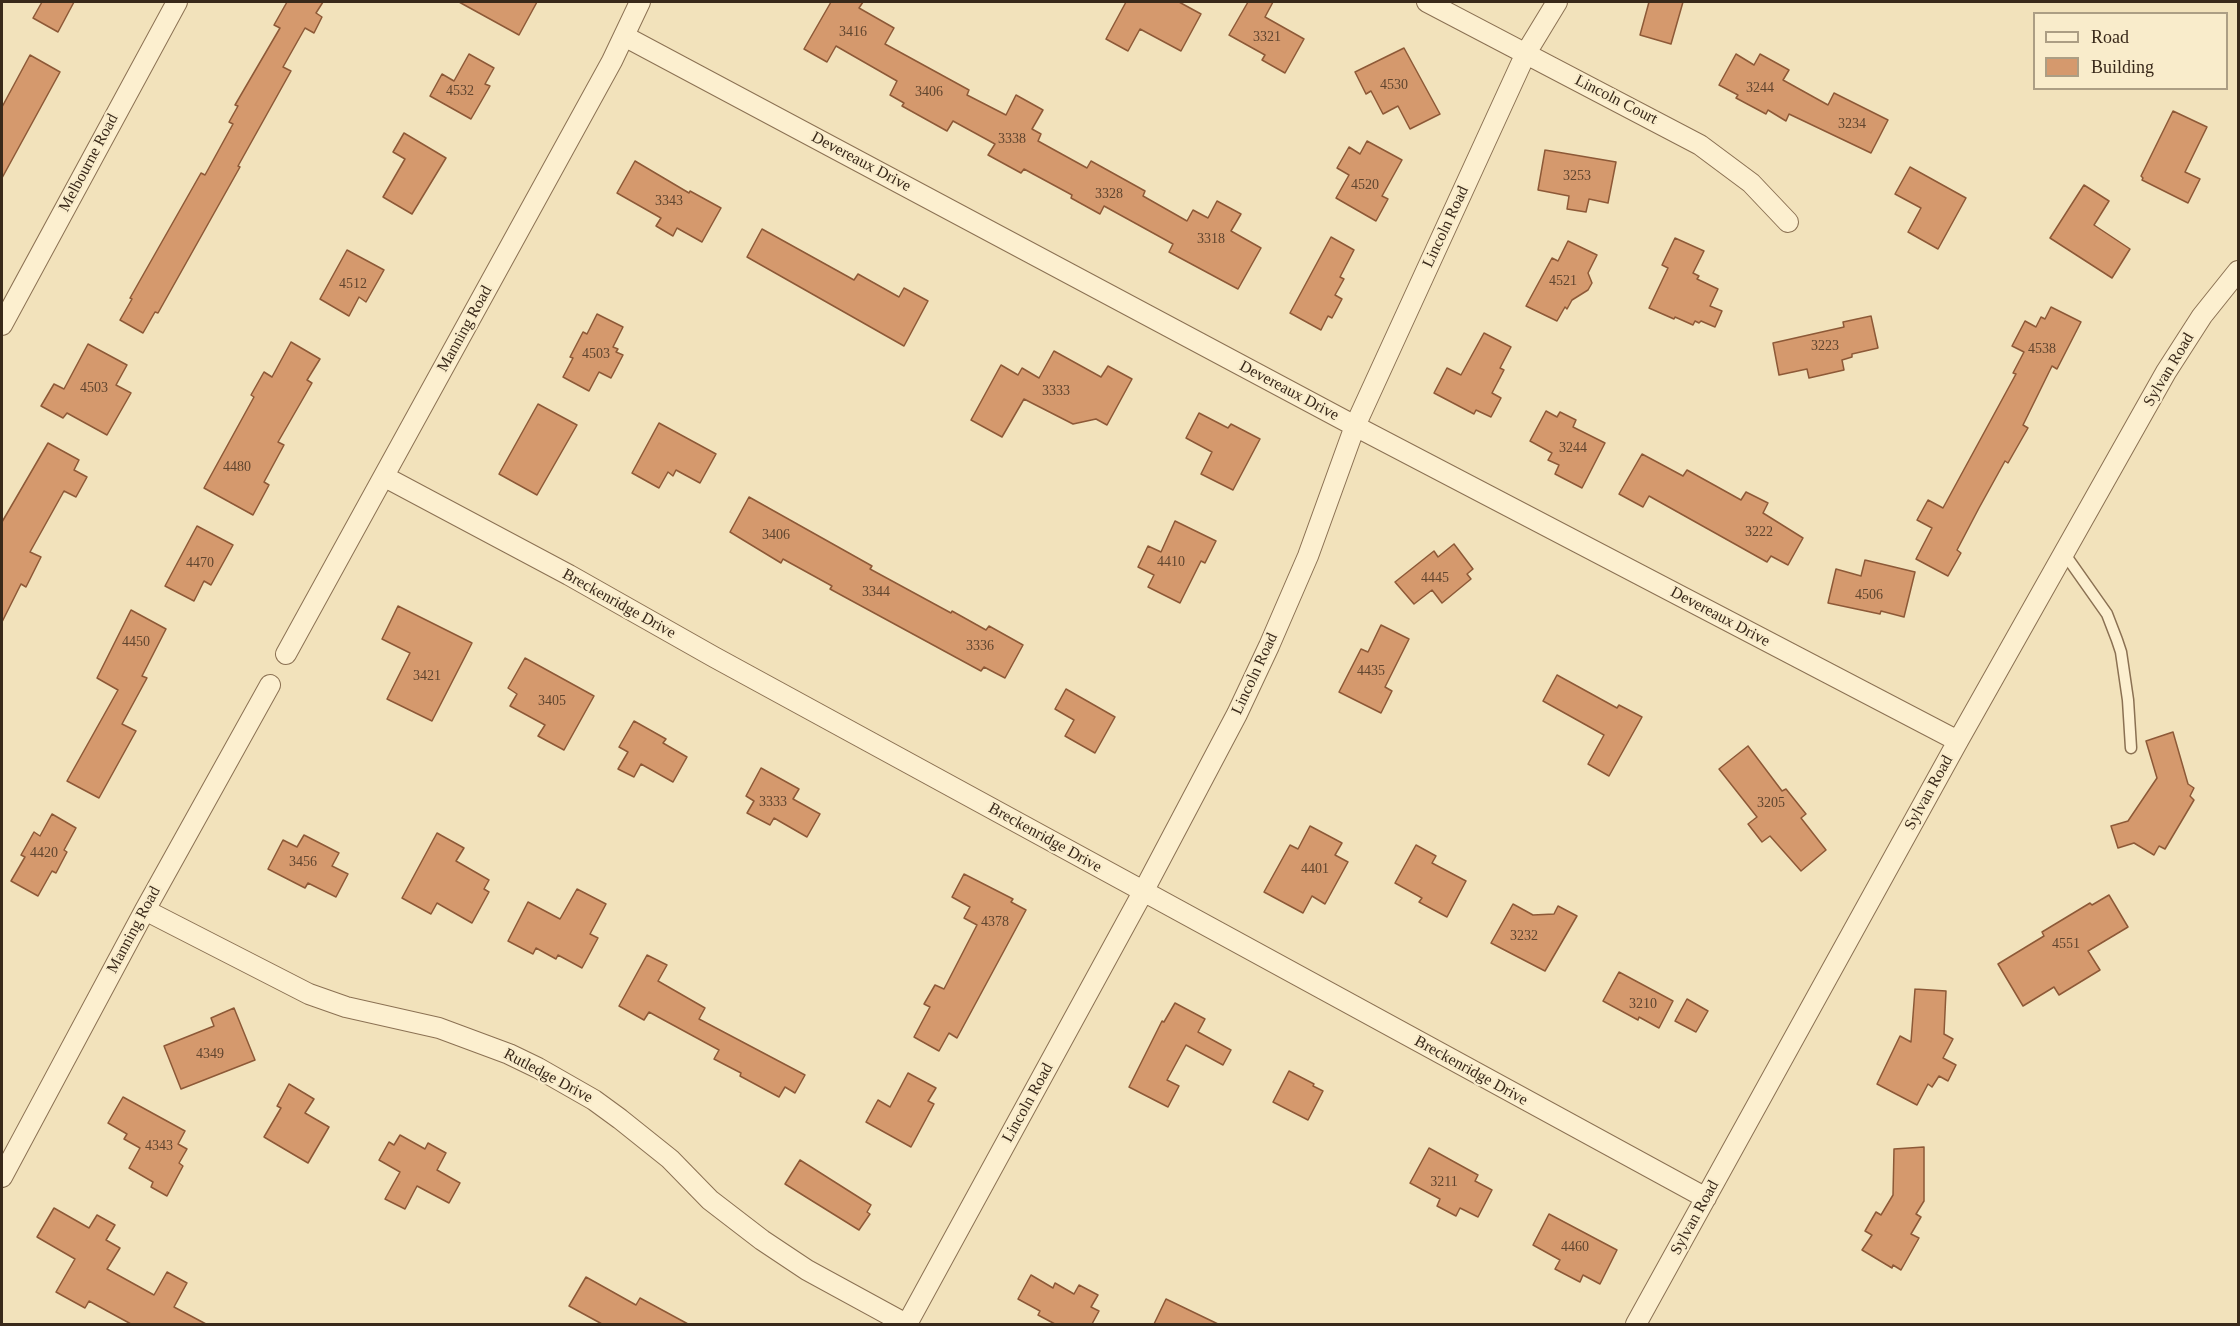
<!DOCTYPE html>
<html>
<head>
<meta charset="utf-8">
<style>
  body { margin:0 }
  #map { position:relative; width:2240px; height:1326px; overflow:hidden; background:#f2e2bb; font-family:"Times New Roman",serif }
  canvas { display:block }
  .frame { position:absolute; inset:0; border:3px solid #39291a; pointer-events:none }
  .legend { position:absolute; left:2033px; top:12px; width:195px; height:78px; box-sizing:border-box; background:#f9eccb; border:2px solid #ac9e84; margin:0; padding:8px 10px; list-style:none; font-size:18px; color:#39291a }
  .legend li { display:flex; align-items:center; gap:12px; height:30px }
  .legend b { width:30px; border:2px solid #ac9e84 }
</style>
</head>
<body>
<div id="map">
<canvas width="2240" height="1326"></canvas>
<div class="frame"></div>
<ul class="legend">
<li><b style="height:8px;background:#fcefcf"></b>Road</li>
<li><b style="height:16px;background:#d5996d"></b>Building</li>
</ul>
</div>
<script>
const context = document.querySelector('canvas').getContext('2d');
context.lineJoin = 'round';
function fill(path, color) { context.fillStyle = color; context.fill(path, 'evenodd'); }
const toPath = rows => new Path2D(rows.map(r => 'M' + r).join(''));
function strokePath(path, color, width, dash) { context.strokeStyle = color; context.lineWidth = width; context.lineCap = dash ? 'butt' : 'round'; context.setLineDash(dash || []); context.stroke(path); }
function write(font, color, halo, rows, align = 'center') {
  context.font = font + ' "Times New Roman",serif'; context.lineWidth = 4.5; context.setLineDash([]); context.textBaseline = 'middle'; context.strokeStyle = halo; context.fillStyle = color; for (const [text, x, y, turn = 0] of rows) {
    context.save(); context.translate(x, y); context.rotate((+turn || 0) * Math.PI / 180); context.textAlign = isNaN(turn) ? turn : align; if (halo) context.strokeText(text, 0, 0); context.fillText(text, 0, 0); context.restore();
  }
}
const building = toPath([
  [42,2,74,2,58,32,33,18,42,2],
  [287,2,323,2,316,13,322,17,314,33,305,28,283,67,291,71,238,166,240,167,158,313,155,312,143,333,120,320,132,299,130,298,201,173,205,175,233,124,229,122,238,106,235,105,280,28,274,25,287,2],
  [459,2,537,2,519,35,459,2],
  [831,2,863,2,859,8,894,28,885,44,969,90,967,95,1006,115,1016,95,1043,110,1032,129,1041,134,1038,141,1087,168,1091,161,1145,191,1143,196,1187,221,1193,210,1208,218,1217,201,1241,214,1231,231,1261,248,1238,289,1169,252,1173,244,1104,206,1100,214,1071,198,1072,195,1024,169,1021,173,988,155,995,144,953,121,947,131,902,106,904,103,890,95,897,81,836,46,827,62,804,49,831,2],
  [1126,2,1179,2,1201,14,1181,51,1140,29,1128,51,1106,39,1126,2],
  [1248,2,1273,2,1265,17,1304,39,1285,73,1262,60,1265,55,1229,35,1248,2],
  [1649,2,1683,2,1671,44,1640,35,1649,2],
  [1404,48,1440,114,1410,129,1398,106,1383,114,1371,91,1366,94,1355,72,1404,48],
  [469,54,494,68,485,84,490,86,471,119,430,96,442,74,454,81,469,54],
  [1736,54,1754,65,1760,54,1789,70,1783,80,1828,105,1834,93,1888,120,1871,153,1789,114,1786,121,1768,110,1766,114,1736,98,1738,95,1719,85,1736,54],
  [30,55,60,72,2,178,2,107,30,55],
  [2173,111,2207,127,2185,172,2200,179,2188,203,2142,180,2143,178,2141,176,2173,111],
  [404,133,446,158,412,214,383,197,405,159,393,152,404,133],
  [1367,141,1402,160,1382,196,1388,199,1376,221,1336,198,1349,175,1337,168,1349,147,1360,154,1367,141],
  [1545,150,1616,162,1608,203,1589,199,1586,212,1567,209,1569,196,1538,190,1545,150],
  [635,161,689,193,690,191,721,208,702,242,677,228,673,236,656,226,661,218,617,193,635,161],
  [1910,167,1966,198,1938,249,1908,232,1921,208,1895,194,1910,167],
  [2084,185,2109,201,2094,225,2130,249,2112,278,2050,238,2084,185],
  [762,229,854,280,858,274,899,297,904,288,928,301,904,346,747,257,762,229],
  [1331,237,1354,250,1340,277,1344,279,1335,295,1342,299,1332,318,1328,316,1321,330,1290,313,1331,237],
  [1675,238,1704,251,1693,273,1699,276,1697,279,1718,289,1710,306,1722,311,1715,327,1701,321,1699,323,1695,321,1693,325,1675,317,1674,319,1649,308,1668,268,1662,265,1675,238],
  [1568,241,1597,255,1588,273,1592,283,1588,290,1572,300,1567,309,1565,307,1557,321,1526,306,1552,258,1558,261,1568,241],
  [347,250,384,270,366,302,359,297,349,316,320,299,347,250],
  [2051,307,2081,322,2057,369,2052,366,2023,425,2028,428,2008,463,2005,461,1979,508,1957,550,1961,553,1948,576,1916,559,1932,528,1917,520,1928,500,1943,508,2016,374,2013,373,2024,352,2012,346,2025,321,2036,327,2041,317,2045,319,2051,307],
  [597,314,623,327,613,347,618,349,616,352,623,355,611,378,599,372,589,391,563,377,573,358,570,357,583,332,587,334,597,314],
  [1871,316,1878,348,1852,354,1852,357,1842,360,1844,370,1809,378,1807,369,1779,375,1773,343,1844,327,1843,322,1871,316],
  [1484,333,1511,347,1500,368,1504,370,1492,393,1501,398,1491,417,1476,410,1474,414,1434,393,1447,368,1461,375,1484,333],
  [291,342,320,359,307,380,312,383,278,442,284,445,264,482,269,485,253,515,204,488,254,397,251,395,264,372,272,377,291,342],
  [88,344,127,365,116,385,131,393,107,435,67,413,63,418,41,406,54,384,64,389,88,344],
  [1054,351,1101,377,1108,366,1132,379,1107,425,1096,419,1073,424,1024,399,1002,437,971,420,1001,365,1018,375,1022,368,1039,378,1054,351],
  [538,404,577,425,537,495,499,474,538,404],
  [1546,411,1557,417,1560,412,1576,420,1573,427,1605,443,1582,488,1555,474,1559,465,1548,460,1552,453,1530,441,1546,411],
  [1199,413,1228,428,1231,424,1260,439,1233,490,1201,474,1212,452,1186,438,1199,413],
  [659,423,716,454,700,483,676,470,673,476,668,472,659,488,632,473,659,423],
  [48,443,79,460,74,470,87,477,76,497,64,491,30,552,41,557,26,587,21,584,2,622,2,522,48,443],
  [1642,454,1683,476,1687,470,1741,500,1746,492,1768,503,1763,513,1803,538,1788,565,1771,556,1767,562,1649,496,1643,507,1619,494,1642,454],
  [749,497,872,566,870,569,951,613,952,611,986,630,989,626,1023,645,1005,678,984,667,981,671,830,589,832,586,783,559,781,563,730,532,749,497],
  [1175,521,1216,541,1205,563,1201,561,1180,603,1148,587,1154,575,1138,567,1148,546,1161,552,1175,521],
  [197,526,233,545,211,585,204,581,194,601,165,586,197,526],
  [1454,544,1473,569,1467,574,1471,579,1442,603,1432,590,1414,604,1395,582,1434,551,1438,557,1454,544],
  [1865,560,1915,572,1904,617,1881,611,1880,614,1828,603,1836,569,1861,576,1865,560],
  [398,606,472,643,432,721,387,699,410,653,382,639,398,606],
  [131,610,166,629,142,676,147,678,122,724,136,731,99,798,67,781,118,690,97,678,131,610],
  [1381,625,1409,639,1385,687,1392,691,1381,713,1339,692,1361,649,1368,652,1381,625],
  [525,658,594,696,564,750,538,736,545,725,510,706,517,694,508,688,525,658],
  [1557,675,1617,708,1619,705,1642,717,1609,776,1588,764,1604,735,1543,701,1557,675],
  [1066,689,1115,717,1095,753,1065,736,1074,720,1055,709,1066,689],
  [634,721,666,739,663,743,687,757,673,782,641,764,634,777,618,769,628,752,619,747,634,721],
  [2173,732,2188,784,2194,788,2190,796,2194,800,2165,849,2159,846,2154,855,2134,843,2118,848,2111,826,2128,821,2157,778,2146,741,2173,732],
  [1748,746,1782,791,1786,789,1806,814,1801,818,1826,850,1801,871,1770,836,1762,842,1748,824,1757,817,1719,769,1748,746],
  [761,768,799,789,793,799,820,814,807,837,774,818,770,825,747,813,754,801,746,796,761,768],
  [52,814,76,828,64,850,67,852,56,873,52,871,38,896,11,881,25,857,21,855,34,832,40,836,52,814],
  [1310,826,1342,843,1335,855,1348,862,1325,904,1312,896,1303,913,1264,892,1290,845,1298,849,1310,826],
  [437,833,464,848,456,861,489,880,484,889,489,892,472,923,437,903,431,914,402,898,437,833],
  [304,835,339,853,332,866,348,874,336,897,308,883,305,888,268,869,283,840,297,847,304,835],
  [1416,845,1436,856,1432,863,1466,881,1447,917,1419,902,1422,898,1395,883,1416,845],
  [964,874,1013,899,1011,902,1026,910,957,1038,949,1033,939,1051,914,1037,930,1007,924,1004,935,985,944,989,977,925,964,918,970,907,952,897,964,874],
  [577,889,606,904,590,934,598,938,582,968,558,955,556,959,536,948,533,954,508,941,528,902,560,919,577,889],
  [2109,895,2128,927,2088,951,2100,970,2059,995,2054,987,2023,1006,1998,964,2044,936,2042,932,2090,903,2092,905,2109,895],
  [1513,904,1533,915,1554,914,1558,906,1577,916,1545,971,1491,943,1513,904],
  [647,955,667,965,658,981,705,1008,699,1019,805,1075,795,1093,785,1087,779,1097,740,1076,741,1073,714,1059,719,1050,649,1012,644,1020,619,1006,647,955],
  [1619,972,1673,1001,1659,1028,1639,1017,1638,1020,1603,1001,1619,972],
  [1915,989,1946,991,1944,1034,1953,1039,1943,1058,1956,1065,1948,1081,1939,1076,1932,1087,1928,1084,1917,1105,1877,1084,1900,1036,1911,1042,1915,989],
  [1687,999,1708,1011,1696,1032,1675,1021,1687,999],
  [1175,1003,1205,1019,1198,1032,1231,1050,1223,1065,1186,1045,1167,1080,1179,1086,1168,1107,1129,1087,1162,1021,1164,1022,1175,1003],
  [234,1008,255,1060,181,1089,164,1046,214,1026,211,1018,234,1008],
  [1289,1071,1314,1084,1313,1086,1323,1091,1308,1120,1273,1102,1289,1071],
  [908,1073,936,1088,928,1101,934,1104,911,1147,866,1122,878,1100,890,1107,908,1073],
  [289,1084,314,1099,305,1113,329,1127,308,1163,264,1137,281,1108,277,1106,289,1084],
  [123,1097,185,1131,178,1144,187,1149,179,1163,183,1166,167,1196,151,1187,153,1182,129,1168,140,1148,124,1139,127,1134,108,1123,123,1097],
  [400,1135,425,1149,428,1143,446,1153,437,1170,460,1183,449,1203,417,1186,405,1209,385,1199,400,1172,379,1160,389,1142,394,1145,400,1135],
  [1924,1147,1924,1201,1916,1214,1921,1217,1911,1234,1919,1238,1901,1270,1893,1265,1892,1268,1862,1250,1872,1235,1865,1231,1876,1212,1881,1215,1893,1195,1894,1149,1924,1147],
  [1429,1148,1478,1175,1475,1181,1492,1190,1478,1217,1460,1208,1456,1216,1437,1206,1440,1199,1410,1183,1429,1148],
  [800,1160,871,1205,867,1212,870,1214,859,1230,785,1184,800,1160],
  [54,1208,89,1228,97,1215,115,1225,106,1240,120,1248,107,1269,154,1295,167,1272,187,1283,174,1307,206,1324,131,1324,89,1301,85,1308,56,1292,75,1259,37,1237,54,1208],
  [1549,1214,1617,1250,1600,1284,1583,1275,1580,1282,1555,1269,1560,1260,1533,1245,1549,1214],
  [1031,1275,1053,1288,1055,1283,1074,1294,1079,1285,1098,1295,1091,1307,1099,1311,1092,1324,1055,1324,1038,1315,1040,1311,1018,1299,1031,1275],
  [586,1277,636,1305,640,1298,688,1324,602,1324,569,1306,586,1277],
  [1166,1299,1218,1324,1154,1324,1166,1299]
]);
const service = toPath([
  [2064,553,2107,614,2117,640,2121,652,2128,700,2131,748]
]);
const minor = toPath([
  [1427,2,1700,145,1751,183,1788,222],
  [624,36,1355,426,1958,741],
  [2,325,177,2],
  [385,477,569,575,714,657,1706,1198],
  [286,654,612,61,640,2],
  [145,910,309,994,346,1007,439,1028,509,1054,538,1068,594,1100,620,1119,670,1159,710,1200,762,1240,807,1270,906,1324],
  [2,1177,145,910,270,685],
  [907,1324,1143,892,1237,714,1269,646,1308,556,1355,426,1526,53,1557,2],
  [1636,1324,1958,741,2166,372,2202,316,2238,271]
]);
const numberNames = [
  ["3416",853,32],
  ["3321",1267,37],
  ["4530",1394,85],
  ["3244",1760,88],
  ["4532",460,91],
  ["3406",929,92],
  ["3234",1852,124],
  ["3338",1012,139],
  ["3253",1577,176],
  ["4520",1365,185],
  ["3328",1109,194],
  ["3343",669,201],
  ["3318",1211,239],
  ["4521",1563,281],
  ["4512",353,284],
  ["3223",1825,346],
  ["4538",2042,349],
  ["4503",596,354],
  ["4503",94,388],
  ["3333",1056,391],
  ["3244",1573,448],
  ["4480",237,467],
  ["3222",1759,532],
  ["3406",776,535],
  ["4410",1171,562],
  ["4470",200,563],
  ["4445",1435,578],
  ["3344",876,592],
  ["4506",1869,595],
  ["4450",136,642],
  ["3336",980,646],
  ["4435",1371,671],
  ["3421",427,676],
  ["3405",552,701],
  ["3333",773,802],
  ["3205",1771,803],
  ["4420",44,853],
  ["3456",303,862],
  ["4401",1315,869],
  ["4378",995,922],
  ["3232",1524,936],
  ["4551",2066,944],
  ["3210",1643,1004],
  ["4349",210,1054],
  ["4343",159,1146],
  ["3211",1444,1182],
  ["4460",1575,1247]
];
const streetNames = [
  ["Lincoln Court",1616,100,27],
  ["Devereaux Drive",861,162,28],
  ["Melbourne Road",89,163,-62],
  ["Lincoln Road",1446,227,-65],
  ["Manning Road",465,329,-61],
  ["Sylvan Road",2169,370,-59],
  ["Devereaux Drive",1289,391,28],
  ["Breckenridge Drive",619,604,29],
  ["Devereaux Drive",1720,617,28],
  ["Lincoln Road",1255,674,-65],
  ["Sylvan Road",1929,793,-61],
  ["Breckenridge Drive",1045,838,29],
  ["Manning Road",134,930,-62],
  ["Breckenridge Drive",1471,1071,29],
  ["Rutledge Drive",548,1076,28],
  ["Lincoln Road",1028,1103,-61],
  ["Sylvan Road",1695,1218,-61]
];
fill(building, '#d5996d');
strokePath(building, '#8d5937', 1.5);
strokePath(service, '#8b7153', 13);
strokePath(minor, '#8b7153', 22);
strokePath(service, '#fcefcf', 10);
strokePath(minor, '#fcefcf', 20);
write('14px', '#60452f', null, numberNames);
write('16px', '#39291a', '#f9eccb', streetNames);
</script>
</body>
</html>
